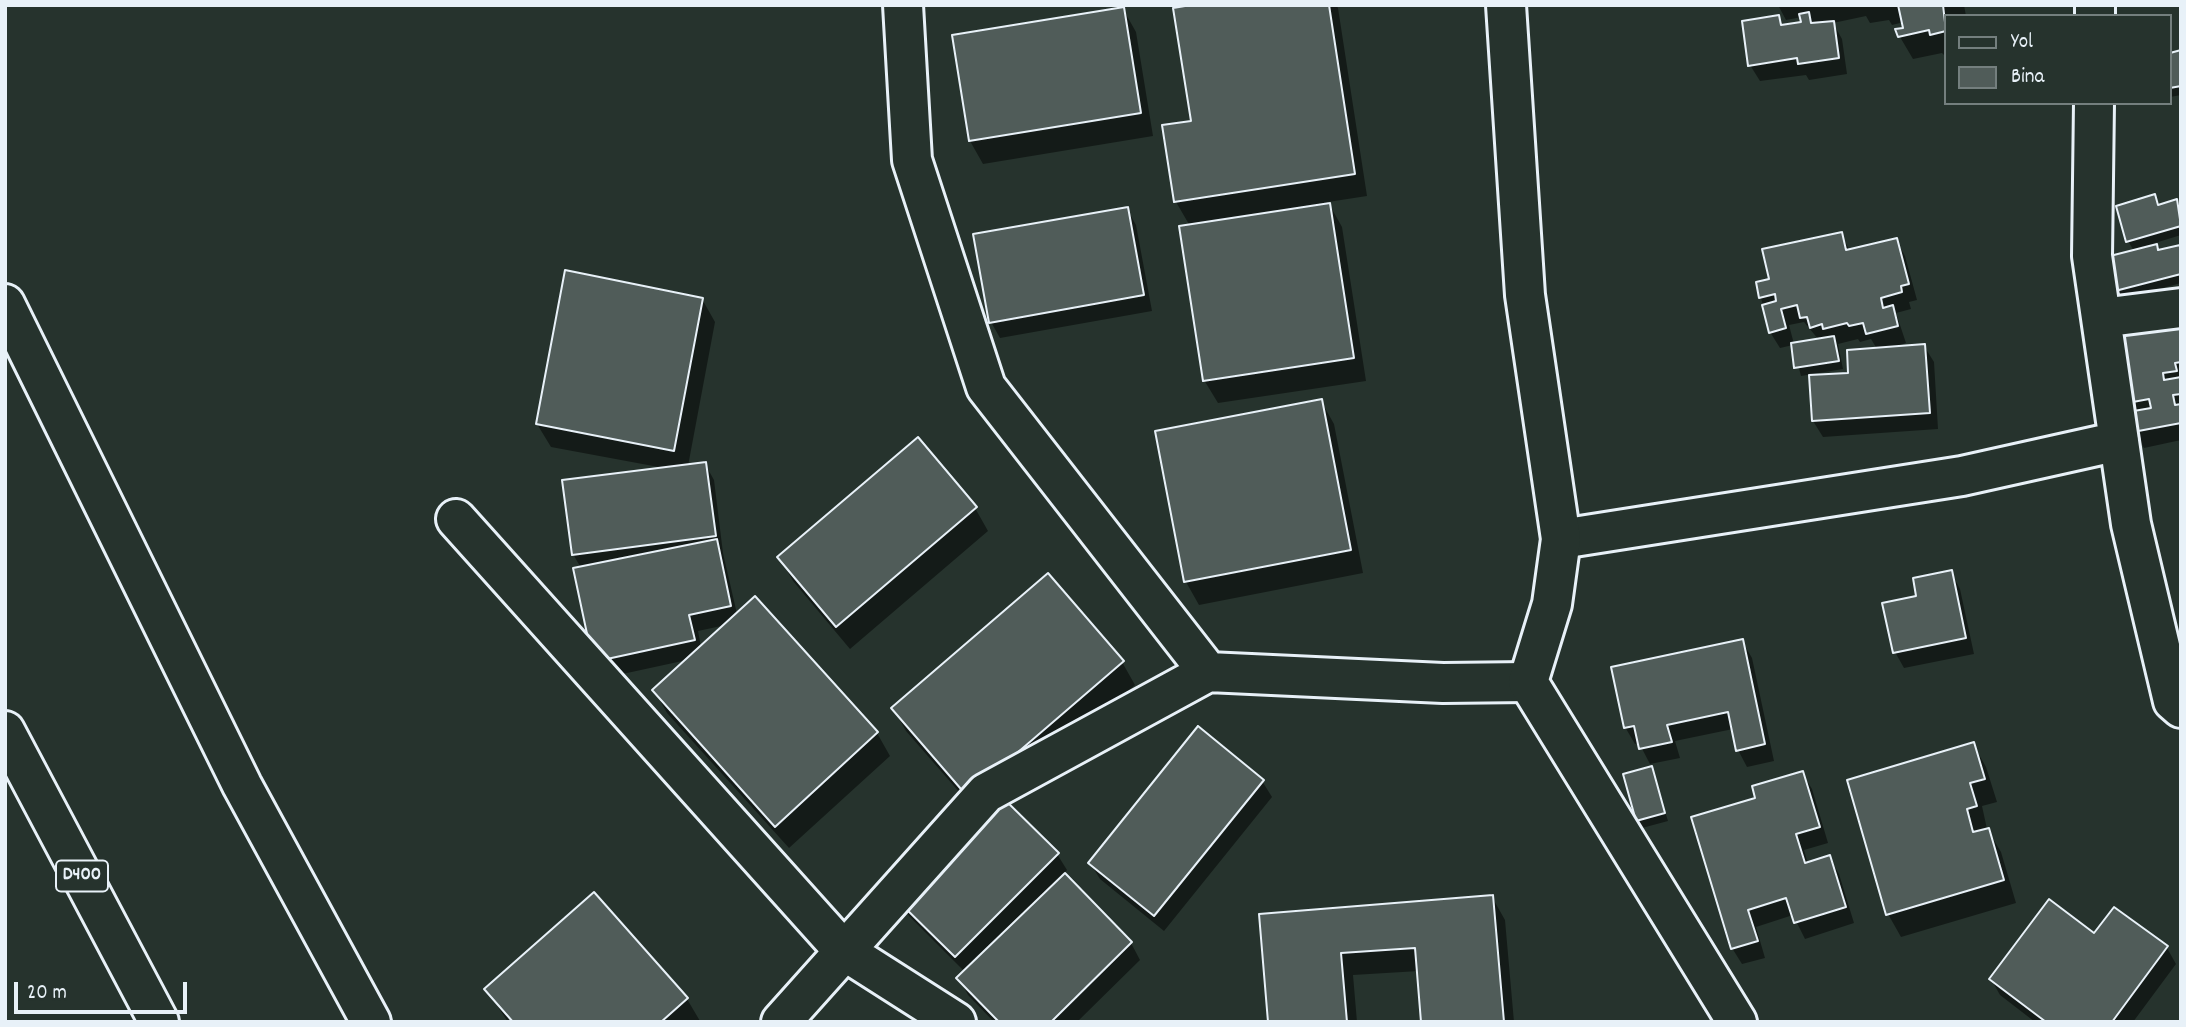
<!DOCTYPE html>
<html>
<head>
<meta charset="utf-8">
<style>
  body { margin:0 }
  #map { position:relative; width:2186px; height:1027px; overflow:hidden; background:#26332d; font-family:Dekko,sans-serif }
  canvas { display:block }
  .frame { position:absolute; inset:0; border:7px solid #e8f1f8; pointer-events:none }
  .legend { position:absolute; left:1944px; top:14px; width:228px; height:91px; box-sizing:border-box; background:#26332d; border:2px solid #747f7e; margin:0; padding:9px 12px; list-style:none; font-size:21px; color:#e8f1f8 }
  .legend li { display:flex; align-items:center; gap:14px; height:35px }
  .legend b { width:35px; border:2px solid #747f7e }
  .scale { position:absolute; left:14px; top:982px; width:173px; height:32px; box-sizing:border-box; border:4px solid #e8f1f8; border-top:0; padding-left:9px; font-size:21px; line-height:24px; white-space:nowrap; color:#e8f1f8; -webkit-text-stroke:5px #26332d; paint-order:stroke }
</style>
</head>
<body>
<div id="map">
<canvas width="2186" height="1027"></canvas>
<div class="frame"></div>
<ul class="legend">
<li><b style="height:9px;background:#26332d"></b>Yol</li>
<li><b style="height:19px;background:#505c59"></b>Bina</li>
</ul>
<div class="scale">20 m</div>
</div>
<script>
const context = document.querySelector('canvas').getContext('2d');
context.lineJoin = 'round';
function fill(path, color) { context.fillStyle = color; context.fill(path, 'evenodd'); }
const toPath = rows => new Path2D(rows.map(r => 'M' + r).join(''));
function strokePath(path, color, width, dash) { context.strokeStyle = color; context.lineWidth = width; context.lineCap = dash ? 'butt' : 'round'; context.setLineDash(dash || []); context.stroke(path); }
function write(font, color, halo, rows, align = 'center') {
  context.font = font + ' Dekko,sans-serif'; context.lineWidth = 5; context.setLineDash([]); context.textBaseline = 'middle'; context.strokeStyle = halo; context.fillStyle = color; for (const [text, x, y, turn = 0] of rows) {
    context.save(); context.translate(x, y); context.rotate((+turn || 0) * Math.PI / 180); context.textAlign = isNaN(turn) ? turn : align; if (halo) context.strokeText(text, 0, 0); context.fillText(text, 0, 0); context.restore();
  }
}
const shadow = toPath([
  [1202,5,1336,5,1338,8,1367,196,1328,202,1342,227,1366,381,1218,403,1204,380,1190,226,1176,202,1164,127,1193,123],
  [1778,5,1964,5,1966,16,1946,16,1946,57,1942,53,1913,59,1900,37,1905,29,1904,22,1892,25,1889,20,1870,23,1866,16,1833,23,1842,39,1847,74,1809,80,1806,75,1760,81,1750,65,1778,17,1783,26,1803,24,1802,17,1786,20],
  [1123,9,1136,32,1153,136,983,164,970,141,954,37],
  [2181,52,2181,95,2170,97,2170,55],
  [2155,196,2160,206,2176,201,2181,209,2181,235,2155,243,2160,252,2179,247,2181,283,2122,299,2117,290,2134,251,2128,241],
  [1127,209,1136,225,1152,311,1000,338,991,322],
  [1841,234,1850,251,1896,240,1905,256,1917,300,1909,302,1911,309,1896,313,1906,343,1893,348,1924,346,1934,362,1938,429,1823,437,1813,421,1850,375,1877,349,1871,339,1860,342,1858,339,1838,344,1843,369,1801,376,1793,345,1780,348,1770,332,1761,298,1771,280],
  [1804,322,1819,340,1794,344,1789,325],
  [702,299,715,322,688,466,705,464,714,480,723,553,737,614,755,598,877,733,890,756,789,848,667,713,654,690,687,660,604,678,581,568,573,554,664,468,551,447,537,424],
  [726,625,701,647,698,631],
  [2181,319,2181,440,2144,448,2139,439,2136,440,2124,403],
  [1321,401,1334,424,1363,573,1199,605,1186,582,1157,433],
  [975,508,988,531,850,649,793,581,780,558],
  [1951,572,1960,589,1974,654,1904,668,1895,652,1918,597],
  [1742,641,1752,658,1774,761,1747,767,1738,750,1733,729,1675,741,1680,758,1650,764,1639,743,1635,744,1625,727],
  [1122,662,1135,685,1002,800,1057,854,1067,870,1063,874,1131,943,1140,960,1077,1022,994,1022,968,995,959,978,965,972,909,916,899,900,981,817,906,731,893,708],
  [1973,744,1986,767,1997,802,1982,806,1987,829,2001,852,2016,903,1901,937,1888,914],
  [1651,768,1668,821,1642,828,1638,820],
  [1802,773,1812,789,1828,843,1804,850,1808,864,1829,857,1839,874,1854,923,1805,939,1793,915,1756,927,1765,958,1742,964,1732,948,1757,799],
  [1262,781,1272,797,1164,931,1100,879,1090,863],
  [1492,897,1505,920,1514,1022,1423,1022,1419,971,1353,975,1357,1022,1270,1022,1261,915],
  [2167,948,2176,964,2133,1022,2035,1022,2000,995,1991,979],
  [486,989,687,999,700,1021,508,1022]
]);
const building = toPath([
  [1191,5,1329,5,1355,174,1174,202,1162,125,1191,121,1173,8,1191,5],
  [1898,5,1943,5,1946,31,1930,35,1929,30,1898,37,1895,29,1903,28,1898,5],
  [1124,7,1141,113,969,141,952,35,1124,7],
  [1809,12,1811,23,1834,21,1839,58,1798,64,1797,58,1748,66,1742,21,1779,15,1781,25,1801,22,1799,14,1809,12],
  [2181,50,2181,86,2170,88,2170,53,2181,50],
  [2155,194,2158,205,2177,199,2181,226,2126,242,2116,206,2155,194],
  [1330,203,1354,358,1203,381,1179,226,1330,203],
  [1128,207,1144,295,989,323,973,234,1128,207],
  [1842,232,1846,250,1897,238,1909,284,1901,286,1902,292,1881,298,1883,308,1893,305,1898,326,1866,334,1863,323,1849,326,1847,323,1823,329,1822,324,1810,328,1807,317,1800,318,1797,305,1781,309,1786,328,1769,333,1762,305,1776,301,1775,294,1759,298,1756,282,1769,279,1762,249,1842,232],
  [2157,244,2158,250,2180,245,2181,274,2115,291,2106,257,2157,244],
  [565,270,703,298,674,451,536,424,565,270],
  [2181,317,2181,362,2175,363,2177,371,2163,373,2164,380,2181,377,2181,394,2173,395,2175,405,2181,404,2181,423,2133,432,2122,413,2151,408,2149,399,2122,404,2109,331,2181,317],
  [1834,336,1839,361,1794,368,1791,343,1834,336],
  [1925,344,1930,413,1812,421,1809,375,1848,373,1847,350,1925,344],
  [1322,399,1351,550,1184,582,1155,431,1322,399],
  [918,437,977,507,836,627,777,557,918,437],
  [706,462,716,536,572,555,562,480,706,462],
  [717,539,731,606,689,615,695,640,593,662,573,568,717,539],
  [1952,570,1966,638,1893,653,1882,603,1916,596,1913,578,1952,570],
  [1048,573,1124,661,967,796,891,708,1048,573],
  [755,596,878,732,775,827,652,690,755,596],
  [1743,639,1765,744,1736,751,1728,712,1667,725,1672,742,1639,749,1634,726,1624,728,1611,667,1743,639],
  [1198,726,1264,780,1154,916,1088,863,1198,726],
  [1974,742,1985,779,1970,783,1977,806,1967,809,1973,832,1989,828,2004,880,1886,915,1847,780,1974,742],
  [1652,766,1665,813,1636,821,1623,774,1652,766],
  [1803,771,1820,827,1796,834,1805,863,1830,855,1846,907,1794,923,1786,898,1748,910,1758,941,1731,949,1691,817,1755,798,1752,786,1803,771],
  [1000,795,1059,853,955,957,897,900,1000,795],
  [1065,873,1132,942,1051,1022,999,1022,956,978,1065,873],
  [594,892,688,998,661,1022,513,1022,484,989,594,892],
  [1493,895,1504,1022,1421,1022,1415,948,1341,953,1347,1022,1268,1022,1259,914,1493,895],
  [2049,899,2094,933,2114,907,2168,946,2112,1022,2046,1022,1989,979,2049,899]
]);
const minor = toPath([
  [903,5,912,160,986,387,1208,672,1443,683,1528,682],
  [2095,16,2095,5],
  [2094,103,2092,256,2131,524,2173,701,2181,708],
  [5,304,242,785,371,1022],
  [2101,318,2181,308],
  [456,519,843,950,956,1022],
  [1561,539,1962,476,2119,441],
  [781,1022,986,793,1208,672]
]);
const tertiary = toPath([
  [1506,5,1525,295,1561,539,1552,604,1528,682,1737,1022]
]);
const trunk = toPath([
  [5,731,159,1022]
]);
const shields = [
  [82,876,52]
];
const shieldNames = [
  ["D400",82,876]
];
fill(shadow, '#0007');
fill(building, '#505c59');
strokePath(building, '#e8f1f8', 2);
strokePath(minor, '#e8f1f8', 44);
strokePath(tertiary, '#e8f1f8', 44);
strokePath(trunk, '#e8f1f8', 44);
strokePath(minor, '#26332d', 38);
strokePath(tertiary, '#26332d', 38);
strokePath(trunk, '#26332d', 38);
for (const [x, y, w] of shields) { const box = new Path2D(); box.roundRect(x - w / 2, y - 15.5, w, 31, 5); context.fillStyle = '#26332d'; context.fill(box); strokePath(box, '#e8f1f8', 2); }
write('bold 19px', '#e8f1f8', null, shieldNames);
</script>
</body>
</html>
